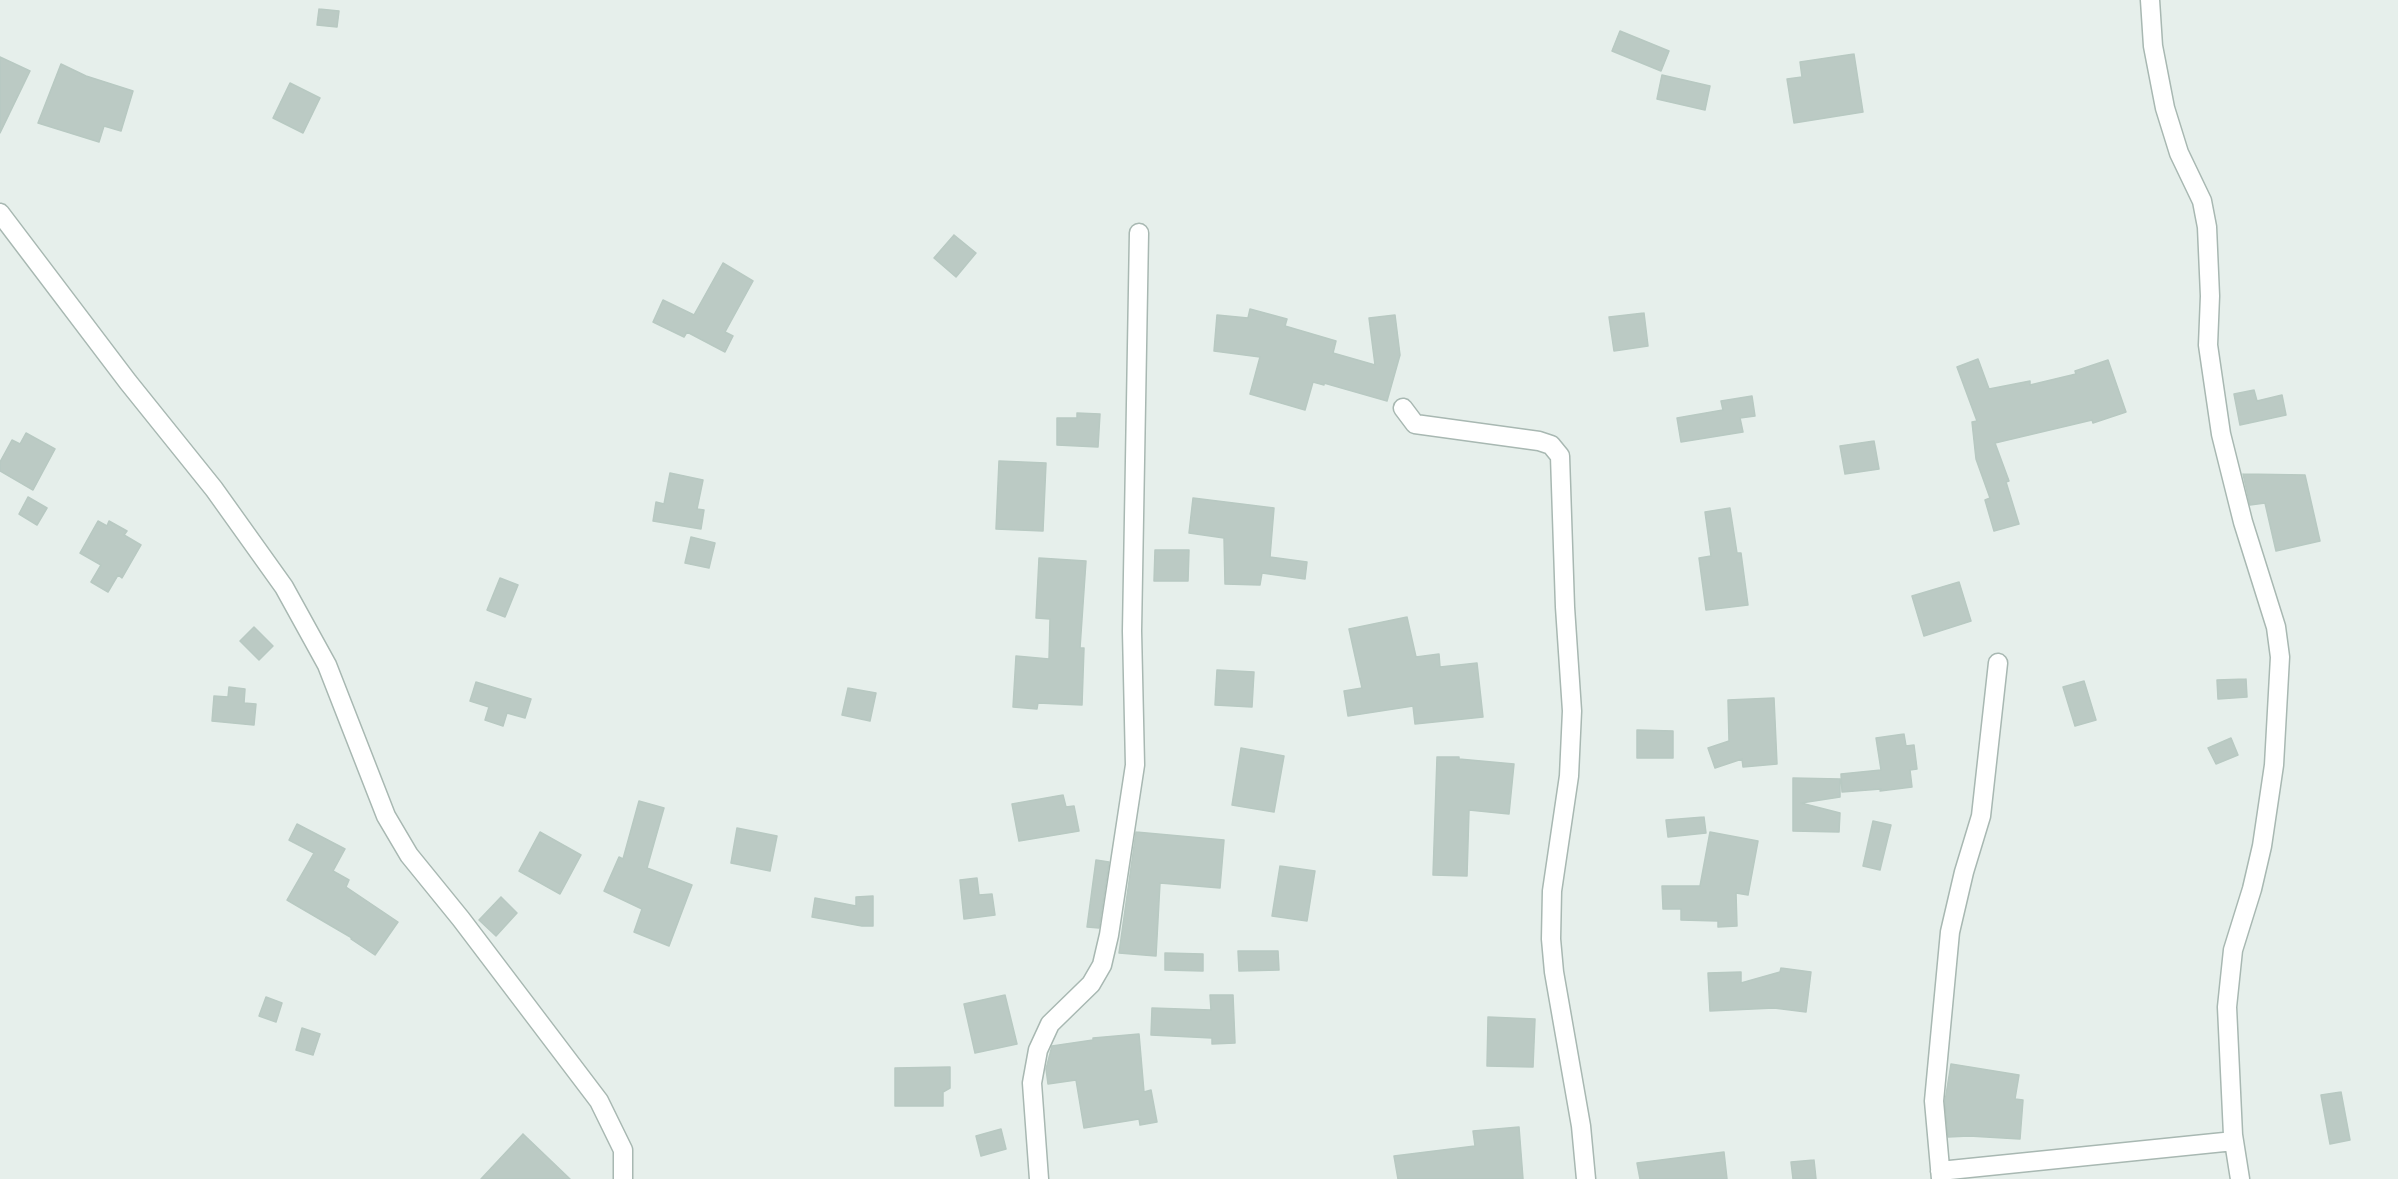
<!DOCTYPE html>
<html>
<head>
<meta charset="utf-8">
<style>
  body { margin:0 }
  canvas { display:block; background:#e6efeb }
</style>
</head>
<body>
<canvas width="2398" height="1179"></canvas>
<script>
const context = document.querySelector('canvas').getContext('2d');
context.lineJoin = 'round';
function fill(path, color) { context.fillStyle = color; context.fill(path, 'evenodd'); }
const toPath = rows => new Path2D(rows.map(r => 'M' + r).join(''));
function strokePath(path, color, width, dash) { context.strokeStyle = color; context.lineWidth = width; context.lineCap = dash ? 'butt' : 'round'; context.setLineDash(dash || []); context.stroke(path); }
const building = toPath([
  [319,9,339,11,337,27,317,25,319,9],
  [1620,31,1669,51,1661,71,1612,51,1620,31],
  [1854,54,1863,112,1794,123,1787,79,1802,77,1800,62,1854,54],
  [0,57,30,71,0,133,0,57],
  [61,64,86,76,133,91,121,131,104,126,99,142,38,123,61,64],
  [1662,75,1710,86,1705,110,1657,99,1662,75],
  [290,83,320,98,303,133,273,118,290,83],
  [954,235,976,253,956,277,934,258,954,235],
  [723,263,753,281,725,332,733,336,725,352,687,332,684,337,653,322,663,300,694,315,723,263],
  [1250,309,1287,319,1285,326,1336,341,1333,353,1375,365,1369,318,1395,315,1400,355,1387,401,1324,383,1324,385,1313,382,1305,410,1250,394,1260,357,1214,351,1217,315,1248,318,1250,309],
  [1644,313,1648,346,1614,351,1609,317,1644,313],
  [1978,359,1989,389,2030,381,2030,385,2076,374,2075,371,2108,360,2126,412,2093,423,2092,420,1995,443,2009,481,2006,482,2019,524,1994,531,1985,500,1990,498,1976,459,1972,422,1977,421,1957,367,1978,359],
  [2254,390,2257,401,2282,395,2286,415,2240,425,2234,394,2254,390],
  [1752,396,1755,416,1740,418,1743,432,1681,442,1677,418,1723,410,1721,401,1752,396],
  [1077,413,1100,414,1098,447,1057,445,1057,418,1077,418,1077,413],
  [26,433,55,449,33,490,0,471,0,462,12,440,20,444,26,433],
  [1874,441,1879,469,1845,474,1840,446,1874,441],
  [999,461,1046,463,1043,531,996,529,999,461],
  [670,473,703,480,697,509,704,510,701,529,653,521,656,502,664,504,670,473],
  [2243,474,2305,475,2320,541,2276,551,2265,503,2250,505,2243,474],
  [28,497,47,508,37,525,19,514,28,497],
  [1193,498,1274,508,1270,557,1307,562,1305,579,1262,573,1260,585,1225,584,1224,538,1189,533,1193,498],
  [1730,508,1737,553,1741,553,1748,605,1706,610,1699,558,1711,556,1705,512,1730,508],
  [98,521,107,526,109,521,127,531,124,535,141,545,122,578,118,575,108,592,91,582,101,565,80,553,98,521],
  [691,537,715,543,709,568,685,563,691,537],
  [1155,550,1189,550,1188,581,1154,581,1155,550],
  [1039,558,1086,561,1080,648,1084,648,1082,705,1038,703,1037,709,1013,707,1016,656,1049,659,1050,619,1036,618,1039,558],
  [500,578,518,585,505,617,487,610,500,578],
  [1959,582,1971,621,1924,636,1912,596,1959,582],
  [1407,617,1416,657,1439,654,1440,667,1477,663,1483,717,1415,724,1413,706,1348,716,1344,691,1362,688,1349,629,1407,617],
  [254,627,273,646,259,660,240,641,254,627],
  [1217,670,1254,672,1252,707,1215,705,1217,670],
  [2246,679,2247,697,2218,699,2217,680,2246,679],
  [2084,681,2096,720,2075,726,2063,687,2084,681],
  [476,682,531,699,525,718,507,713,503,726,485,720,489,707,470,701,476,682],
  [229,687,245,689,244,703,256,704,254,725,212,721,214,696,228,697,229,687],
  [848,688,876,693,870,721,842,715,848,688],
  [1774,698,1777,764,1743,767,1742,759,1715,768,1708,748,1729,741,1728,700,1774,698],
  [1637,730,1673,731,1673,758,1637,758,1637,730],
  [1904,734,1906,746,1914,745,1917,769,1910,770,1912,787,1880,791,1881,789,1842,792,1841,774,1881,770,1876,738,1904,734],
  [2231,738,2238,755,2216,764,2208,748,2231,738],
  [1241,748,1284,756,1274,812,1232,805,1241,748],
  [1437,757,1459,757,1459,759,1514,764,1509,814,1469,810,1467,876,1433,875,1437,757],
  [1793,778,1840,779,1840,797,1801,803,1840,813,1839,832,1793,831,1793,778],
  [1063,795,1066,807,1074,806,1079,831,1019,841,1012,804,1063,795],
  [639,801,664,808,647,868,692,885,669,946,634,932,642,909,604,891,619,857,623,859,639,801],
  [1704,817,1706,833,1668,837,1666,820,1704,817],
  [1873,821,1891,825,1880,870,1863,866,1873,821],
  [297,824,345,849,333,871,349,880,346,887,398,922,375,955,351,939,352,938,287,900,314,853,289,840,297,824],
  [737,828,777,836,770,871,731,863,737,828],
  [540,832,581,855,560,894,519,871,540,832],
  [1136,832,1224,840,1220,888,1160,883,1156,956,1119,953,1136,832],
  [1710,832,1758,841,1748,895,1736,893,1737,926,1718,927,1718,921,1681,920,1681,909,1663,909,1662,886,1700,886,1710,832],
  [1096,860,1109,862,1099,928,1087,927,1096,860],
  [1280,866,1315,871,1307,921,1272,916,1280,866],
  [977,878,979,895,992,894,995,915,964,919,960,880,977,878],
  [873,896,873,926,862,926,812,917,815,898,856,906,856,897,873,896],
  [501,897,517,913,496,936,479,920,501,897],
  [1238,951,1278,951,1279,970,1239,971,1238,951],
  [1165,953,1203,954,1203,971,1165,970,1165,953],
  [1781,968,1811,972,1806,1012,1774,1008,1710,1011,1708,973,1741,972,1741,983,1780,972,1781,968],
  [1005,995,1017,1044,975,1053,964,1004,1005,995],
  [1210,995,1233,995,1235,1043,1212,1044,1212,1038,1151,1035,1152,1008,1211,1010,1210,995],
  [266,997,282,1003,276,1022,259,1016,266,997],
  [1488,1017,1535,1019,1533,1067,1487,1066,1488,1017],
  [302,1028,320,1034,313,1055,296,1050,302,1028],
  [1139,1034,1144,1092,1151,1090,1157,1122,1140,1125,1139,1119,1084,1128,1076,1080,1048,1084,1046,1069,1052,1046,1093,1040,1093,1038,1139,1034],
  [1951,1064,2019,1075,2015,1099,2023,1100,2020,1139,1969,1136,1948,1137,1945,1101,1951,1064],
  [950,1067,950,1088,943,1092,943,1106,895,1106,895,1068,950,1067],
  [2341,1092,2350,1140,2330,1144,2321,1095,2341,1092],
  [1519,1127,1523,1179,1398,1179,1394,1156,1475,1146,1473,1131,1519,1127],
  [1001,1129,1006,1149,981,1156,976,1136,1001,1129],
  [523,1134,570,1179,481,1179,523,1134],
  [1724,1152,1727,1179,1640,1179,1637,1163,1724,1152],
  [1814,1160,1816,1179,1793,1179,1791,1162,1814,1160]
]);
const minor = toPath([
  [2150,0,2153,46,2165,108,2179,153,2202,201,2207,227,2210,296,2208,345,2221,434,2243,522,2276,627,2280,657,2274,765,2262,846,2252,889,2233,950,2227,1007,2233,1135,2240,1179],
  [0,213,128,382,214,489,284,587,327,665,386,816,409,855,461,919,599,1101,623,1150,623,1179],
  [1403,408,1415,424,1539,441,1551,445,1560,456,1565,607,1572,711,1569,776,1552,891,1551,939,1554,972,1581,1126,1586,1179],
  [1940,1171,2234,1141],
  [1039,1179,1032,1083,1038,1050,1050,1024,1091,984,1102,965,1109,935,1135,765,1132,631,1139,233],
  [1941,1179,1934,1101,1950,932,1964,872,1981,816,1998,663]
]);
fill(building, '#bbcac4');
strokePath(building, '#b8c9c2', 1.5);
strokePath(minor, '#a8b8b2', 21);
strokePath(minor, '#fff', 18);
</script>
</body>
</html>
